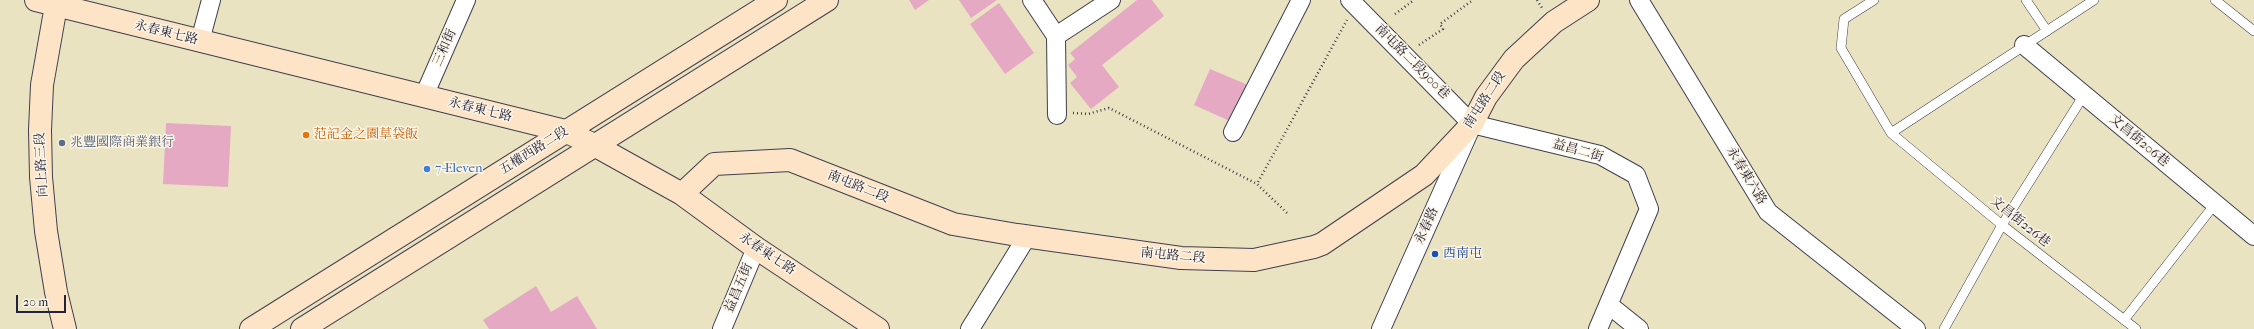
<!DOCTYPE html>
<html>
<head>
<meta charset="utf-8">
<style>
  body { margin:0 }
  #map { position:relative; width:2254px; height:329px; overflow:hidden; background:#eae3c1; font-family:"IM FELL French Canon",serif }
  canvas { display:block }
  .scale { position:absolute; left:16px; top:295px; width:50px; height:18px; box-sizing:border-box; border:2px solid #22223b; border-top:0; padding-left:5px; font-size:12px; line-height:14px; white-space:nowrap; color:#22223b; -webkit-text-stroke:3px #fcf5e5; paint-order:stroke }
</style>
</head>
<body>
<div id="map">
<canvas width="2254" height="329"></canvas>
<div class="scale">20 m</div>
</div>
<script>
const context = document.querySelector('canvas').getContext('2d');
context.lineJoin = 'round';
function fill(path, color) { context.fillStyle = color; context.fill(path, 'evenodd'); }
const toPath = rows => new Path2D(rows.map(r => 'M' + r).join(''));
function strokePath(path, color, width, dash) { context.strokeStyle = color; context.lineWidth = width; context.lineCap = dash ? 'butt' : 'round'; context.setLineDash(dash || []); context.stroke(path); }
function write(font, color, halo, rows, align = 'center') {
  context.font = font + ' "IM FELL French Canon","Noto Serif TC",serif'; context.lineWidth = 3; context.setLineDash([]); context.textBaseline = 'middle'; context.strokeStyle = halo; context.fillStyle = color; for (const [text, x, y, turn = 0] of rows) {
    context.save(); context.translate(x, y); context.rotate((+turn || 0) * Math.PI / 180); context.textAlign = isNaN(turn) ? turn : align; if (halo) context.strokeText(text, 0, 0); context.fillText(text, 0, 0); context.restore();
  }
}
const building = toPath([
  [909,0,929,0,915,10],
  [959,0,997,0,971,18],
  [1137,0,1152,0,1164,16,1102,65,1119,87,1091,109,1070,83,1077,77,1068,65,1075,59,1070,53],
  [999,3,1034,53,1005,74,970,24],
  [1210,69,1248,85,1232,122,1194,105],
  [166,123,231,126,228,187,163,184],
  [536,286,551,312,577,296,597,329,489,329,483,320]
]);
const path = toPath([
  [1537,0,1542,8],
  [1395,14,1414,0],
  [1419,45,1443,29,1440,24,1473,0],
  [1073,113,1088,114,1109,108,1257,184],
  [1287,213,1257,184,1347,20]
]);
const lane = toPath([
  [1874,0,1844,19,1841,48,1891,133,2002,225,2136,329],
  [2026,0,2047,31],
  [2215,0,2254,31],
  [1891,133,2094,0],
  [2124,320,2215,204],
  [1944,329,2002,225,2084,95]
]);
const street = toPath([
  [1032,0,1056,36],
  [1350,0,1472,124],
  [1639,0,1768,212,1916,329],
  [1056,36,1057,115],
  [1056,36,1111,0],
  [200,41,211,0],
  [2024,45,2254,236],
  [424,96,466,0],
  [1472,124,1600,155,1636,175,1649,209,1598,329],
  [1233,132,1301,0],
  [1609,305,1639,329],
  [722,329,756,248],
  [970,329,1028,235],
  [1381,329,1469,132]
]);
const secondary = toPath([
  [36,0,565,131,594,145,682,194,756,248,878,329],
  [57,0,42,85,40,130,41,177,46,231,56,292,65,329],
  [682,194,714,164,790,160,953,224,1017,235,1181,258,1254,260,1314,247,1322,244,1424,175,1472,124,1486,97,1514,59,1554,22,1588,0],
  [251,329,776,0],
  [302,329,827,0]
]);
const markers = [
  [306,135,4,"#e8710a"],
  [62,143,4,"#5c6f8a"],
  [427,169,4,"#3f7fe0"],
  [1435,254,4,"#1a4fb4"]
];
const streetNames = [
  ["永春東七路",166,33,14],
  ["三和街",445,48,-66],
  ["南屯路二段900巷",1412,62,45],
  ["南屯路二段",1485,100,-57],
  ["永春東七路",480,110,14],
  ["文昌街206巷",2139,141,40],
  ["五權西路二段",534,151,-32],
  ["益昌二街",1578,151,16],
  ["向上路三段",42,165,-93],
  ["永春東六路",1746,176,59],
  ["南屯路二段",858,187,22],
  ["文昌街226巷",2020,222,39],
  ["永春路",1427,226,-66],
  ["永春東七路",767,254,34],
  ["南屯路二段",1173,256,5],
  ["益昌五街",739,288,-67]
];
const foodNames = [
  ["范記金之園草袋飯",314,135]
];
const serviceNames = [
  ["兆豐國際商業銀行",70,143]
];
const shopNames = [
  ["7-Eleven",435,169]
];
const transitNames = [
  ["西南屯",1443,254]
];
fill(building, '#e5a9c4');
strokePath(lane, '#403f4f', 10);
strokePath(street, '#403f4f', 20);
strokePath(secondary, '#403f4f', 24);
strokePath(path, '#403f4f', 2.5, [1, 3]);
strokePath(lane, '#fff', 9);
strokePath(street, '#fff', 18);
strokePath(secondary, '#fee4c6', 22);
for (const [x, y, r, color] of markers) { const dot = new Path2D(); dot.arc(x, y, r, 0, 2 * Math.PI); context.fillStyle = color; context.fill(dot); strokePath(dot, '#fcf5e5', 1.5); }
write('13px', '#22223b', '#fcf5e5', streetNames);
write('13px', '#c56008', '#fcf5e5', foodNames, 'left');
write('13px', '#4e5e75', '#fcf5e5', serviceNames, 'left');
write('13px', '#366cbe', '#fcf5e5', shopNames, 'left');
write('13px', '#164399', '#fcf5e5', transitNames, 'left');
</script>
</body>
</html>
